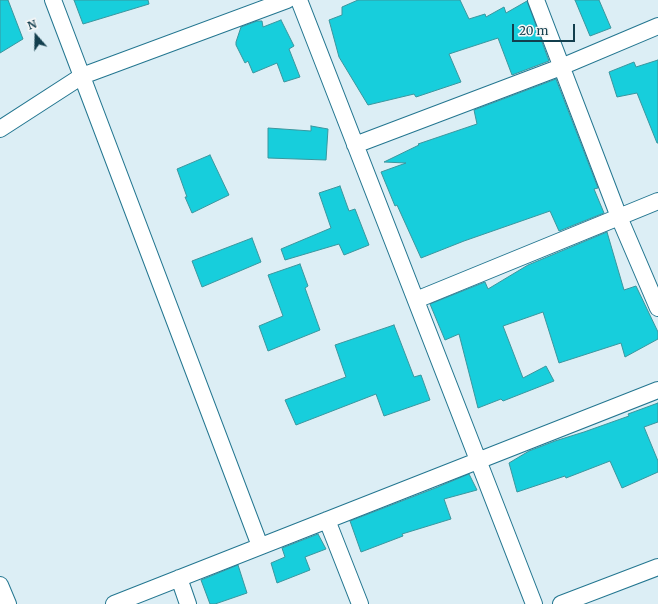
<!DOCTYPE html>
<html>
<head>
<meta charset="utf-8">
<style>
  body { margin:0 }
  #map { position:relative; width:658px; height:604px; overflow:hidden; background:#dceef5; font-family:Merriweather,serif }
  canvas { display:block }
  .north { position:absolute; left:16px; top:16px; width:40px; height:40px; -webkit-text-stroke:3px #f7f7f7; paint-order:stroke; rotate:340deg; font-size:11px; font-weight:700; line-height:16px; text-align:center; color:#133f4e }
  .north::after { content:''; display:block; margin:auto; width:14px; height:18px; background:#133f4e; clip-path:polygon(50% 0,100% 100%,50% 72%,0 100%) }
  .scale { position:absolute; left:512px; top:24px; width:63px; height:18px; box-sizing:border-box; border:2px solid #133f4e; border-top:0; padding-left:5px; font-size:12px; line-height:14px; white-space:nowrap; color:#133f4e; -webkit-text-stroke:3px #f7f7f7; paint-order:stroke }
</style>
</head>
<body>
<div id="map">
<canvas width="658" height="604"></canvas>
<div class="north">N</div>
<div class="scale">20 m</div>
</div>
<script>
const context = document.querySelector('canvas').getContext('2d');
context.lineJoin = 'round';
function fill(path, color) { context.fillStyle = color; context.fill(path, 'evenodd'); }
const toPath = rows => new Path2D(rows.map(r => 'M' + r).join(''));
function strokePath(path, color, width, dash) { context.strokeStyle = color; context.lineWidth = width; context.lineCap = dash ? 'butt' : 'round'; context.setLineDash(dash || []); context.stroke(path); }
const building = toPath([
  [0,0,8,0,23,39,0,53,0,0],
  [74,0,148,0,149,4,83,24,74,0],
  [358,0,460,0,469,19,485,14,486,17,504,7,506,13,527,1,549,61,512,75,498,38,449,54,461,82,416,97,414,94,368,105,339,57,329,20,342,15,342,7,358,0],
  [575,0,599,0,611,28,590,36,575,0],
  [281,20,294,46,289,49,300,77,284,82,277,63,253,73,248,61,245,63,236,45,236,42,241,27,257,21,262,21,263,27,281,20],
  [658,60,658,143,657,143,637,93,617,97,609,72,634,62,636,67,658,60],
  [556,79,598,188,594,189,604,213,559,231,550,211,464,241,421,258,397,205,395,206,381,172,406,163,384,162,419,145,418,144,477,124,474,110,556,79],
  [311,126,328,129,326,160,268,158,268,128,311,131,311,126],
  [210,155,229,195,192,213,185,197,187,197,177,169,210,155],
  [340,186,349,211,355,209,369,245,344,255,339,244,285,260,281,249,331,228,319,193,340,186],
  [607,232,624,290,636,286,658,332,658,339,625,357,621,343,559,363,543,312,503,326,523,378,546,366,554,381,503,401,501,399,478,408,459,334,445,340,430,304,485,282,488,289,528,265,607,232],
  [252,238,261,262,202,287,192,261,252,238],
  [300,264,308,286,305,288,320,330,268,351,259,326,283,316,268,275,300,264],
  [394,325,414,377,421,375,430,400,384,416,376,394,296,425,285,400,346,377,335,345,394,325],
  [658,403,658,422,644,427,658,461,658,472,622,488,610,461,566,478,565,476,517,492,509,463,529,451,555,441,584,432,629,416,628,414,658,403],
  [469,474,477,490,444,499,451,519,402,534,403,536,361,552,350,521,438,487,440,486,469,474],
  [318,534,326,549,305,557,310,570,277,583,271,563,285,557,282,548,318,534],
  [238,565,247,593,215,604,210,604,201,580,238,565]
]);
const minor = toPath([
  [53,0,260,546],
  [299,0,534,604],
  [536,0,619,217,658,308],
  [0,129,82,76,287,0],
  [355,145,561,67,658,26],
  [416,300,658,201],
  [327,520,360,604],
  [179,578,188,604],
  [0,585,8,604],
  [114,604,658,390],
  [561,604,658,567]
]);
fill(building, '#17cedc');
strokePath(building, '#3a969e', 1);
strokePath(minor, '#237690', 18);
strokePath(minor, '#fff', 16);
</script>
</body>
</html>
